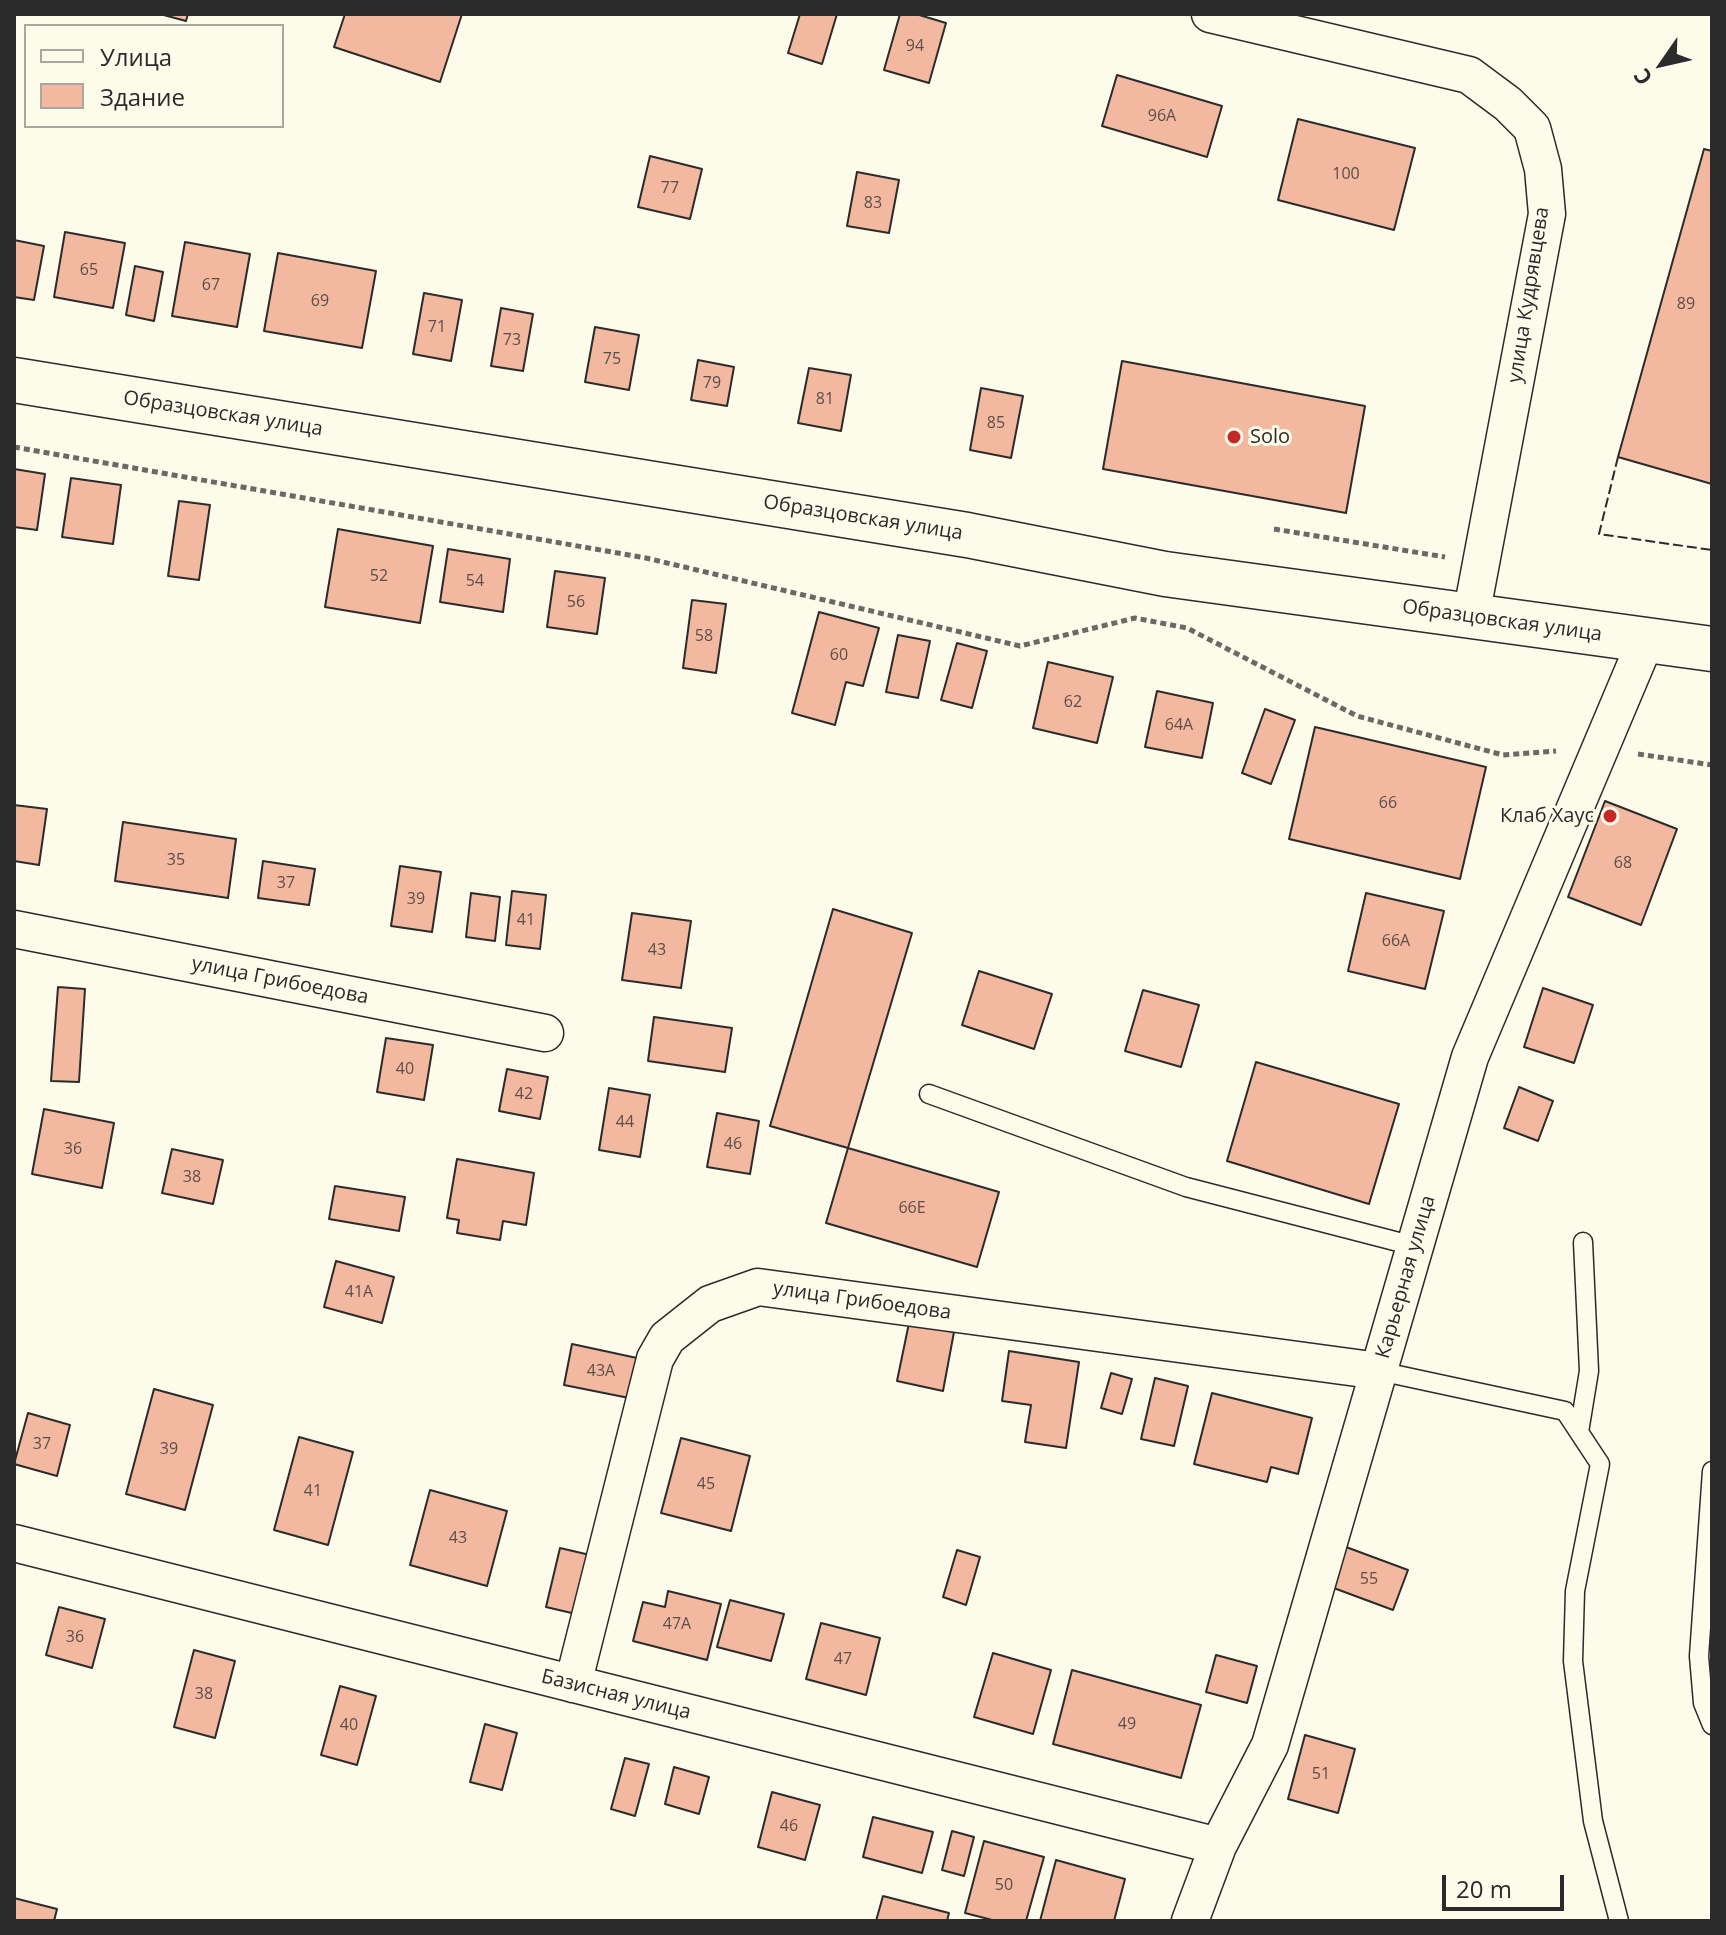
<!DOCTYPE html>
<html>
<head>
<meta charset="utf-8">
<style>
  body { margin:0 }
  #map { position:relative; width:1726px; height:1935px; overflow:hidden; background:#fdfbea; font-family:"Open Sans",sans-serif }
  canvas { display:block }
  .frame { position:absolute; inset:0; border:16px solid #2b2b2b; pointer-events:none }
  .legend { position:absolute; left:24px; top:24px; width:260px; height:104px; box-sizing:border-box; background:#fdfbea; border:2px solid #a9a89e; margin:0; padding:10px 14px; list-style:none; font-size:24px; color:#2b2b2b }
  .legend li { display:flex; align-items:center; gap:16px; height:40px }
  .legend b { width:40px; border:2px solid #a9a89e }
  .north { position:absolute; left:1622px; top:24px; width:80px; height:80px; -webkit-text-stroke:6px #fdfbea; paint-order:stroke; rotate:236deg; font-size:22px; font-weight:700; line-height:32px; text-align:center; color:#2b2b2b }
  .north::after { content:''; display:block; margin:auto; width:28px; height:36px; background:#2b2b2b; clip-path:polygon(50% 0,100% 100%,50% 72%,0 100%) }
  .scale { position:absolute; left:1442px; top:1875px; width:122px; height:36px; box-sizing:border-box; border:4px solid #2b2b2b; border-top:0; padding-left:10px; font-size:24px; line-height:28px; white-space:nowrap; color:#2b2b2b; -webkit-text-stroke:6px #fdfbea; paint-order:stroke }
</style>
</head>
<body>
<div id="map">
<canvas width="1726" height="1935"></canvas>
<div class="frame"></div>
<ul class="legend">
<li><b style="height:10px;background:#fdfbea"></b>Улица</li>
<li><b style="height:22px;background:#f2b8a0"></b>Здание</li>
</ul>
<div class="north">С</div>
<div class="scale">20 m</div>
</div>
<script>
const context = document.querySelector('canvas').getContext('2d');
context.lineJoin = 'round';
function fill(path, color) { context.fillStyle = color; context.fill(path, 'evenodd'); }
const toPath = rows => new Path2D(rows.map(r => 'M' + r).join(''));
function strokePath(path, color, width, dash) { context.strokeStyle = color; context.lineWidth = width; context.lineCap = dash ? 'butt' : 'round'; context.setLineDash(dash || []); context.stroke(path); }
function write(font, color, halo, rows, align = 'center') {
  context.font = font + ' "Open Sans",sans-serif'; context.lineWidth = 6; context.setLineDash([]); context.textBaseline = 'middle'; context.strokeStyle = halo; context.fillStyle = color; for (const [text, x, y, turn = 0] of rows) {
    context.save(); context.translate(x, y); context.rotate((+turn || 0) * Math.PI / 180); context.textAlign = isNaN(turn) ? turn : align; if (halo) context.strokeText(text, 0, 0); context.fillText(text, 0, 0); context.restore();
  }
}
const building = toPath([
  [160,14,188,14,186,21,160,14],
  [345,14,462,14,440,82,334,47,345,14],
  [800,14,837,14,822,64,788,53,800,14],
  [900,14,916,14,946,23,929,83,884,70,900,14],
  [1117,75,1222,106,1207,157,1102,126,1117,75],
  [1298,119,1415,148,1394,230,1278,200,1298,119],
  [1704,149,1712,151,1712,484,1618,457,1704,149],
  [650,156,702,169,690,219,638,207,650,156],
  [857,172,899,180,889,233,847,226,857,172],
  [65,232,125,243,113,308,54,297,65,232],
  [14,240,44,246,34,300,14,297,14,240],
  [185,242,250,254,237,327,172,316,185,242],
  [278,253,376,271,362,348,264,331,278,253],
  [135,266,163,272,154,321,126,315,135,266],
  [424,293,462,300,451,361,413,354,424,293],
  [501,308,533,314,523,371,491,366,501,308],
  [595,327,639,335,629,390,585,382,595,327],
  [698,360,734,367,727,406,691,400,698,360],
  [1122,361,1365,406,1346,513,1103,469,1122,361],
  [809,368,851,375,841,431,798,423,809,368],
  [981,388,1023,396,1011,458,970,450,981,388],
  [14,469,45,474,37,530,14,527,14,469],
  [71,478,121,485,113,544,62,537,71,478],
  [179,501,210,505,199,580,168,576,179,501],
  [338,529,433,546,420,623,325,607,338,529],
  [448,549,510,559,503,612,440,602,448,549],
  [555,571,605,578,597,634,547,627,555,571],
  [692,600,726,604,716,673,683,668,692,600],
  [819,612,879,628,863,686,846,682,835,725,792,713,819,612],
  [898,635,930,641,918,698,886,692,898,635],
  [957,643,987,651,972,708,941,700,957,643],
  [1048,662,1113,677,1097,743,1033,728,1048,662],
  [1157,691,1213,703,1202,758,1145,747,1157,691],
  [1265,709,1295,720,1271,784,1242,773,1265,709],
  [1315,727,1486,767,1460,879,1289,839,1315,727],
  [1605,801,1677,829,1641,925,1568,897,1605,801],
  [14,805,47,809,39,865,14,861,14,805],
  [123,822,236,839,228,898,115,881,123,822],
  [263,861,315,869,309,905,258,898,263,861],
  [400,866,441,872,432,932,391,926,400,866],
  [512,891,546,895,540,949,506,945,512,891],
  [471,893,500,897,495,941,466,937,471,893],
  [1366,893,1444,911,1425,989,1348,971,1366,893],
  [833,909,912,933,848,1148,770,1126,833,909],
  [632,913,691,921,681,988,622,980,632,913],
  [979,971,1052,994,1034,1049,962,1025,979,971],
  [58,987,85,989,79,1082,51,1081,58,987],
  [1543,988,1593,1005,1574,1063,1524,1047,1543,988],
  [1143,990,1199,1005,1181,1067,1125,1051,1143,990],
  [654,1017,732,1028,725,1072,648,1061,654,1017],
  [386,1038,433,1045,424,1100,377,1092,386,1038],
  [1256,1062,1399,1104,1369,1204,1227,1161,1256,1062],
  [507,1069,548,1077,540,1119,499,1111,507,1069],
  [1519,1087,1553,1101,1538,1141,1504,1128,1519,1087],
  [609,1088,650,1095,640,1157,599,1150,609,1088],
  [44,1109,114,1123,102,1188,32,1174,44,1109],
  [717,1113,759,1121,750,1174,707,1167,717,1113],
  [848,1148,999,1192,977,1267,826,1223,848,1148],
  [172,1149,223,1160,213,1204,162,1193,172,1149],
  [457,1159,534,1173,526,1225,503,1221,500,1240,457,1233,459,1220,447,1218,457,1159],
  [335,1186,405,1197,399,1231,329,1219,335,1186],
  [336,1261,394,1277,382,1323,324,1307,336,1261],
  [909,1323,954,1332,943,1391,897,1381,909,1323],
  [572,1344,637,1358,629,1398,564,1385,572,1344],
  [1009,1351,1079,1362,1066,1448,1025,1442,1031,1405,1002,1401,1009,1351],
  [1111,1373,1132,1379,1122,1414,1101,1408,1111,1373],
  [1155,1378,1188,1386,1174,1446,1141,1439,1155,1378],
  [154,1389,213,1405,185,1510,126,1494,154,1389],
  [1212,1393,1312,1418,1298,1474,1271,1467,1267,1482,1194,1464,1212,1393],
  [28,1413,70,1425,57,1476,14,1464,28,1413],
  [299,1437,353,1452,328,1545,274,1530,299,1437],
  [681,1438,750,1456,731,1531,661,1513,681,1438],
  [430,1490,507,1511,487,1586,410,1565,430,1490],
  [1346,1547,1408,1570,1393,1610,1331,1587,1346,1547],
  [560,1548,590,1555,576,1614,546,1607,560,1548],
  [957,1550,980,1557,966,1605,943,1597,957,1550],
  [668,1591,721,1604,707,1660,633,1641,643,1602,665,1607,668,1591],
  [730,1600,784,1614,771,1661,717,1647,730,1600],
  [59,1607,105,1619,92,1668,46,1655,59,1607],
  [821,1623,880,1638,866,1695,806,1679,821,1623],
  [194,1650,235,1661,215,1738,174,1727,194,1650],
  [993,1653,1051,1670,1033,1734,974,1717,993,1653],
  [1216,1655,1257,1666,1247,1703,1206,1692,1216,1655],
  [1072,1670,1201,1705,1181,1778,1053,1744,1072,1670],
  [340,1686,376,1696,357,1765,321,1755,340,1686],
  [485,1724,517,1733,502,1790,470,1782,485,1724],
  [1305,1735,1355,1749,1338,1813,1288,1799,1305,1735],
  [625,1758,649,1764,635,1816,611,1809,625,1758],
  [674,1767,709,1777,699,1814,665,1804,674,1767],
  [772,1792,820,1805,805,1860,758,1847,772,1792],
  [873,1817,933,1832,922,1873,863,1857,873,1817],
  [952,1831,974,1837,964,1876,942,1870,952,1831],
  [984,1841,1044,1857,1026,1921,996,1921,965,1913,984,1841],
  [1056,1860,1125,1879,1114,1921,1040,1921,1056,1860],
  [883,1896,949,1913,947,1921,876,1921,883,1896],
  [14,1898,57,1909,54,1921,14,1921,14,1898]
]);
const path = toPath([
  [14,447,646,558,1020,646,1135,618,1187,628,1357,716,1503,755,1556,751],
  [1274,529,1445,557],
  [1638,754,1712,765]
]);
const service = toPath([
  [929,1094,1186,1187,1414,1246],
  [1379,1371,1565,1411,1600,1464,1575,1591,1573,1661,1593,1821,1619,1921],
  [1579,1432,1589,1371,1583,1242],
  [1712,1471,1699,1656,1703,1703,1712,1725]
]);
const minor = toPath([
  [1210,14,1469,75,1508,104,1532,128,1543,169,1547,214,1471,616],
  [14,929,545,1033],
  [14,1543,1218,1846],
  [573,1684,655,1359,667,1338,710,1304,758,1287,1379,1371],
  [1190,1921,1218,1846,1270,1745,1470,1057,1646,640]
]);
const secondary = toPath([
  [14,380,967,535,1165,574,1712,649]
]);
const fence = toPath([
  [1618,457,1599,534,1712,550]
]);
const markers = [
  [1234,437,8,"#c62828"],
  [1610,816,8,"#c62828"]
];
const numberNames = [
  ["94",915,46],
  ["96А",1162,116],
  ["100",1346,174],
  ["77",670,188],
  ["83",873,203],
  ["65",89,270],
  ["67",211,285],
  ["69",320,301],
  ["89",1686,304],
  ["71",437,327],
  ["73",512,340],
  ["75",612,359],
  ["79",712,383],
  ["81",825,399],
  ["85",996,423],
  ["52",379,576],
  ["54",475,581],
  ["56",576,602],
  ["58",704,636],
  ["60",839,655],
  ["62",1073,702],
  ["64А",1179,725],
  ["66",1388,803],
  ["35",176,860],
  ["68",1623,863],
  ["37",286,883],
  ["39",416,899],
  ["41",526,920],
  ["66А",1396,941],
  ["43",657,950],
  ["40",405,1069],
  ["42",524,1094],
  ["44",625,1122],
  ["46",733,1144],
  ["36",73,1149],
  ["38",192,1177],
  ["66Е",912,1208],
  ["41А",359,1292],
  ["43А",601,1371],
  ["37",42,1444],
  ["39",169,1449],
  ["45",706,1484],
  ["41",313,1491],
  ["43",458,1538],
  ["55",1369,1579],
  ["47А",677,1624],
  ["36",75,1637],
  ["47",843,1659],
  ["38",204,1694],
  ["49",1127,1724],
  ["40",349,1725],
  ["51",1321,1774],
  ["46",789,1826],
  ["50",1004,1885]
];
const streetNames = [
  ["улица Кудрявцева",1529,295,-81],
  ["Образцовская улица",223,414,9],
  ["Образцовская улица",863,518,9],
  ["Образцовская улица",1502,621,8],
  ["улица Грибоедова",280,981,11],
  ["Карьерная улица",1406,1277,-74],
  ["улица Грибоедова",862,1301,8],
  ["Базисная улица",616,1695,14]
];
const poiNames = [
  ["Solo",1250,437],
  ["Клаб Хаус",1594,816,"right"]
];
fill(building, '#f2b8a0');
strokePath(building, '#2b2b2b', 2);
strokePath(service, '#2b2b2b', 21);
strokePath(minor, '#2b2b2b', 39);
strokePath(secondary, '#2b2b2b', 47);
strokePath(path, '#6a6964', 5, [6, 4]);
strokePath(service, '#fdfbea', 18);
strokePath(minor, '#fdfbea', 36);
strokePath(secondary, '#fdfbea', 44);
strokePath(fence, '#2b2b2b', 2, [10, 4]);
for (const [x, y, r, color] of markers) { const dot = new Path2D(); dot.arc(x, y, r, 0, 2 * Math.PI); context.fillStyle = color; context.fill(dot); strokePath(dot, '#fdfbea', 3); }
write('16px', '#5d4e48', null, numberNames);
write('20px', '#2b2b2b', '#fdfbea', streetNames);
write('20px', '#2b2b2b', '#fdfbea', poiNames, 'left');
</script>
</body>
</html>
